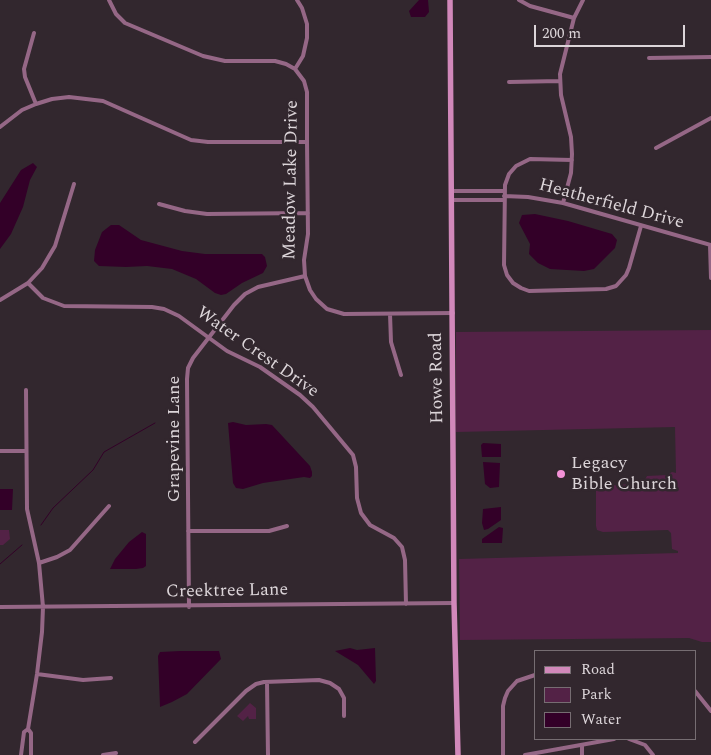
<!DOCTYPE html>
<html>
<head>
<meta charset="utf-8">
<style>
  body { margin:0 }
  #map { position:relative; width:711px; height:755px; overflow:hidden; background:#32272e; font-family:Spectral,serif }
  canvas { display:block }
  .legend { position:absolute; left:534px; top:650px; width:162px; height:90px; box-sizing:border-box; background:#32272e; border:1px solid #766d72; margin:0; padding:6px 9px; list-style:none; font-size:15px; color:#dcd5d9 }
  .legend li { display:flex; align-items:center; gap:10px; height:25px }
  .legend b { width:25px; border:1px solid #766d72 }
  .scale { position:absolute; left:534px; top:25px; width:151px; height:22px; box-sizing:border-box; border:2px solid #dcd5d9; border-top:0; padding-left:6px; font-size:15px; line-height:18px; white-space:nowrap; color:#dcd5d9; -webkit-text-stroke:4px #32272e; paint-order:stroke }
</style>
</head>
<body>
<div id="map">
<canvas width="711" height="755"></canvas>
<ul class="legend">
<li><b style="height:6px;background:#d188ba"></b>Road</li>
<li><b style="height:14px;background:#532246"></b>Park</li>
<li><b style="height:14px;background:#330028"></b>Water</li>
</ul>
<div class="scale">200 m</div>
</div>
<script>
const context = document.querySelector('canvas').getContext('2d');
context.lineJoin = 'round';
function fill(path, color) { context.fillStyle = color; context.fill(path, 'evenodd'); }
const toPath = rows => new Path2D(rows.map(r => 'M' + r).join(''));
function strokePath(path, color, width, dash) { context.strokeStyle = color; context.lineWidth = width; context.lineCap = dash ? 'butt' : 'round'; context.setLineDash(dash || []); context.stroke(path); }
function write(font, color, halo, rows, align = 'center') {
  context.font = font + ' Spectral,serif'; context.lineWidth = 5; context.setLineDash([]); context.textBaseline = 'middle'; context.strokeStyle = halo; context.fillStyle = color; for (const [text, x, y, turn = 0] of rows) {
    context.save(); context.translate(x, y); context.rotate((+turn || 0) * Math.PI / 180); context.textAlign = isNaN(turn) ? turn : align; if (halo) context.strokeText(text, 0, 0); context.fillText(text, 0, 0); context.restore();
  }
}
const green = toPath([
  [711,330,711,642,702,642,689,638,460,640,459,559,678,553,678,551,672,549,671,533,668,530,603,532,597,530,596,526,596,485,606,486,643,483,647,476,667,475,672,472,676,473,675,427,456,432,456,332],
  [0,530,9,530,10,539,3,545,0,545],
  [250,703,256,708,256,719,249,719,248,716,243,721,237,716]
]);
const water = toPath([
  [419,0,428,0,429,12,425,17,411,17,409,11],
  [33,163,37,167,30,180,23,207,11,234,0,249,0,203,21,170],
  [535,214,568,221,612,234,617,240,615,248,594,269,584,271,550,269,538,263,529,254,530,244,519,223,522,215],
  [111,225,119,225,141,240,182,251,205,254,262,254,265,257,267,266,263,273,242,283,226,294,221,295,215,293,196,279,172,269,147,266,126,267,99,266,94,261,95,250,102,232],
  [233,422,246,425,266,424,272,425,310,466,312,472,312,476,310,478,304,477,263,483,243,489,236,488,233,483,228,423],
  [483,443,501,444,501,457,482,457,481,445],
  [483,462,500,463,499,487,490,488,485,484],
  [0,489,13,489,12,510,0,510],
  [501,507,501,520,488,529,484,530,482,523,483,509],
  [499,527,503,528,502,543,482,543,482,539],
  [142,532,146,534,146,566,143,568,136,569,110,569,115,559,129,542],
  [350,648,357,650,375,648,376,681,374,684,358,665,335,651],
  [180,651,219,651,221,659,187,694,172,702,160,707,158,656,160,652]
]);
const stream = toPath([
  [41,525,53,508,93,470,104,452,155,423],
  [0,564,22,545]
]);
const street = toPath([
  [109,0,116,14,125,23,203,56,225,61,275,61,286,64,295,69,304,81,307,92,307,142,308,234,304,260,305,276,310,290,316,299,327,309,344,314,453,313],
  [519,0,530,6,574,18],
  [34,33,24,69,25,77,36,104],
  [649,58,711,57],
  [295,69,303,56,307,38,307,24,302,8,297,0],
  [509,82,560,81],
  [0,127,22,110,36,104,52,99,69,97,103,101,191,140,208,142,307,142],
  [656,148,711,118],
  [572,160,530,159,516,166,509,174,505,185,504,265,507,275,513,283,521,288,529,291,606,289,616,286,626,275,629,268,641,226],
  [451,191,504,191],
  [504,196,528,197,563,203,711,245],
  [451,200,504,200],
  [563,203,571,173,572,154,571,137,561,95,560,74,574,18,583,0],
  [159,204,185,211,207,214,308,213],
  [710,245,711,278],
  [28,283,42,268,55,246,74,184],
  [0,300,28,283,43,298,64,306,152,307,164,309,179,316,227,351,260,367,300,395,313,407,353,455,356,467,357,498,361,513,370,525,394,538,402,547,405,560,406,604],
  [390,314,391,342,401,375],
  [0,451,26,451],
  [188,531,269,531,287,526],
  [39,563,57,557,70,550,109,506],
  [0,607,454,603],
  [189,607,187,379,188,368,193,358,234,305,245,294,258,287,305,276],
  [37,674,83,680,111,678],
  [267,682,268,755],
  [695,691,711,711],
  [28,729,31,733,31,755],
  [629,739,645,745,653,755],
  [195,742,246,691,256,684,264,682,319,680,330,683,339,689,344,698,344,716],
  [582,745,582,755],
  [21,755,24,732,28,729,37,674,42,632,43,607,39,563,27,509,26,390],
  [103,755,116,753],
  [503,755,503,706,505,698,508,691,517,681,535,675],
  [525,755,614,739]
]);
const secondary = toPath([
  [450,0,454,603,458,755]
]);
const markers = [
  [561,474,5,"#f391d6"]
];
const streetNames = [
  ["Meadow Lake Drive",292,180,-89],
  ["Heatherfield Drive",611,205,15],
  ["Water Crest Drive",257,353,35],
  ["Howe Road",438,378,-91],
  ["Grapevine Lane",175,439,-90],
  ["Creektree Lane",227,592,-1]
];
const poiNames = [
  ["Legacy",571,464],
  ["Bible Church",571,485]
];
fill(green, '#532246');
fill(water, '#330028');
strokePath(stream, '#330028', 1);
strokePath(street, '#956786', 4);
strokePath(secondary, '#d188ba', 5.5);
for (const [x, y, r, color] of markers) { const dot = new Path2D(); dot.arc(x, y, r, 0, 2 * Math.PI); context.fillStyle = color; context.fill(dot); strokePath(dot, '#32272e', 2); }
write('18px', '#dcd5d9', '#32272e', streetNames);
write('18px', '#dcd5d9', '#32272e', poiNames, 'left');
</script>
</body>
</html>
